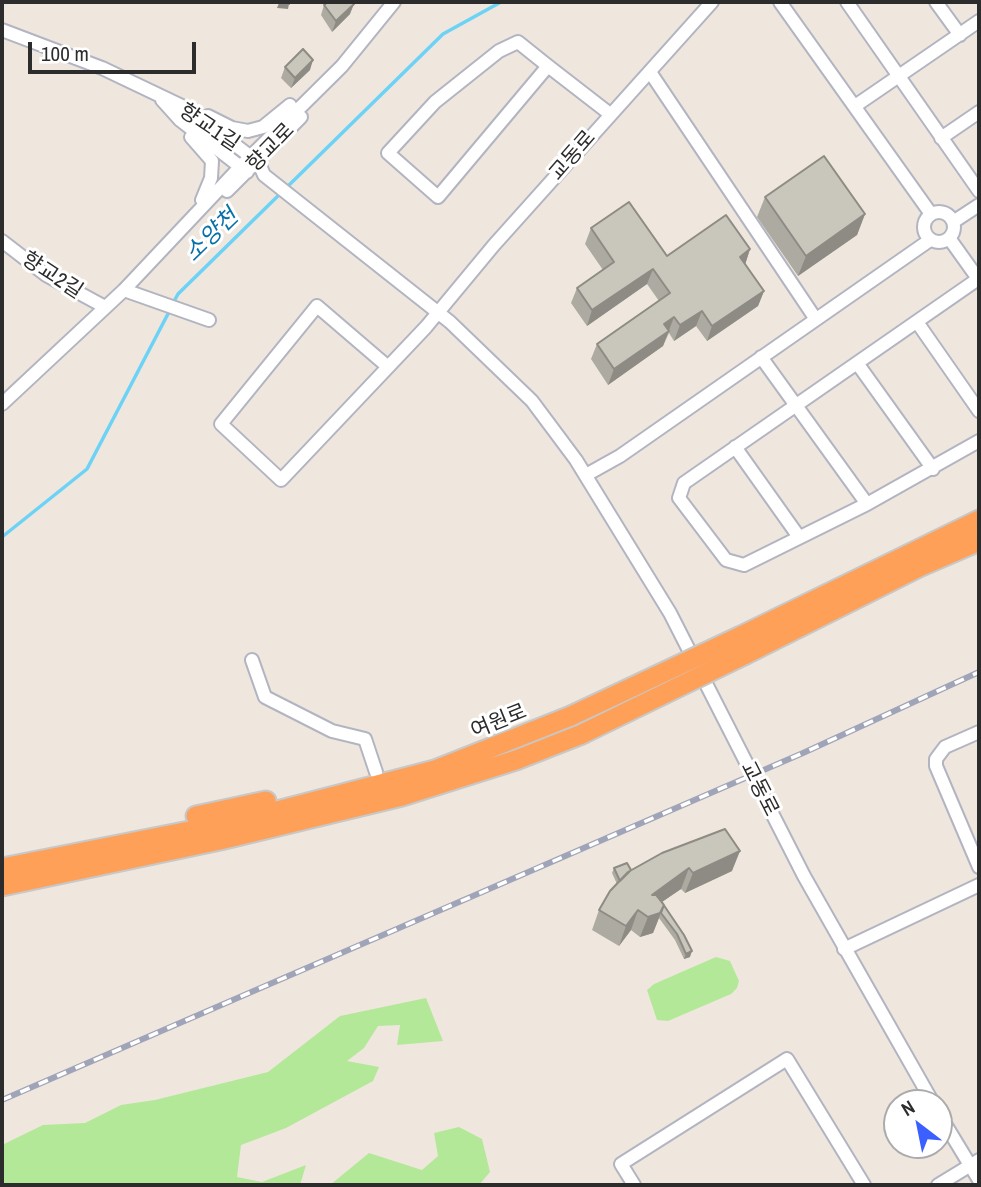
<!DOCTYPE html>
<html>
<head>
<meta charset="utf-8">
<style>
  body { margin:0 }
  #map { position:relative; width:981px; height:1187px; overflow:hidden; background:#efe7de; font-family:"Archivo Narrow",sans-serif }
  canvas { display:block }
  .frame { position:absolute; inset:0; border:4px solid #2c2c2c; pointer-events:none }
  .north { position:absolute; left:883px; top:1089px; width:70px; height:70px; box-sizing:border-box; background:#fff; border:2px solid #ababab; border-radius:50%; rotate:328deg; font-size:19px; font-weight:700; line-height:28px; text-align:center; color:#2c2c2c }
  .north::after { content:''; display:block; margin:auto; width:24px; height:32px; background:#3b60ff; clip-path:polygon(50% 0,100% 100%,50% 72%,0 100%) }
  .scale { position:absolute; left:28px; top:42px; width:168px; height:32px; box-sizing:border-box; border:4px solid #2c2c2c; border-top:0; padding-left:9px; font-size:21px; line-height:24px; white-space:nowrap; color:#2c2c2c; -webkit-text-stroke:5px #fff; paint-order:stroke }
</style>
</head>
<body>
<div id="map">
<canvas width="981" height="1187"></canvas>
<div class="frame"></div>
<div class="north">N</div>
<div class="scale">100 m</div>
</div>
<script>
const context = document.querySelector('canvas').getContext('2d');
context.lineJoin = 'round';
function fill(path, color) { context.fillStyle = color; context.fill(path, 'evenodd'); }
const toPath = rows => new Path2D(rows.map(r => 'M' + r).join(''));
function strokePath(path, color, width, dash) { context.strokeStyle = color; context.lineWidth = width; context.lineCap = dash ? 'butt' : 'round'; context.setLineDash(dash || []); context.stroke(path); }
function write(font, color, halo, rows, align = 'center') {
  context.font = font + ' "Archivo Narrow","Noto Sans KR",sans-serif'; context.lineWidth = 6; context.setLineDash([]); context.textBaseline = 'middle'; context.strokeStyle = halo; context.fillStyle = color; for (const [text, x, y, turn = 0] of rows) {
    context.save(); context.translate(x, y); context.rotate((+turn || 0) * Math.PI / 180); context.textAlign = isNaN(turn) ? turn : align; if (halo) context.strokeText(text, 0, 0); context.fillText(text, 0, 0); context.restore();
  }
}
const green = toPath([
  [716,957,730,961,739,981,737,988,731,994,668,1021,657,1020,647,990,654,984],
  [426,998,443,1041,397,1045,400,1025,378,1026,364,1048,347,1061,379,1067,373,1081,286,1128,241,1145,237,1177,262,1182,306,1165,300,1185,2,1185,2,1145,43,1125,85,1123,121,1105,155,1100,268,1072,340,1016],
  [459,1127,482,1139,490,1172,479,1185,330,1185,369,1153,422,1170,438,1156,434,1133]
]);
const stream = toPath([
  [173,303,178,294,443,34,501,2],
  [2,537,87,469,170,310]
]);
const minor = toPath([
  [780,2,931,214],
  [847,2,979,191],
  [936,2,960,35],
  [2,30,102,68,188,109,259,163,264,175,450,322,532,401,576,460,670,613,804,876,933,1103],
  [548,66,438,197,388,153,435,102,499,51,518,42,548,66,610,114],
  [650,72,815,318],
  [162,100,180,120,247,172],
  [855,106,979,21],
  [208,116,232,128,248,131,263,127,290,105],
  [191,137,212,161,211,178,202,200],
  [941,138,979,112],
  [227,191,301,117],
  '924 227a15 15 0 1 1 30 0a15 15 0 1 1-30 0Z',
  [953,222,979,205],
  [949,238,979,280],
  [2,241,46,275,105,307],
  [978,279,684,483,679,498,726,560,744,565,867,504,979,441],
  [124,290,209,320],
  [917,322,979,411],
  [761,357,867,504],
  [857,363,933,469],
  [387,366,317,306,221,424,281,480,426,327,494,245,712,2],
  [2,404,124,290,240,167,342,66,394,2],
  [735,447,799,537],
  [586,475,620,456,930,240],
  [252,660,265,697,332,731,365,739,376,772],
  [979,732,945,747,936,759,936,766,979,867],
  [844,949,979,885],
  [939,1114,979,1180],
  [634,1185,621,1164,787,1059,864,1185],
  [938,1185,979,1160]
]);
const highway = toPath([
  [741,636,979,520],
  [746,654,919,567,979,541],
  [196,816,266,801],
  [2,868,235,822,435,770,571,716],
  [2,886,220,840,402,796,516,760,582,734]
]);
const rail = toPath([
  [2,1100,803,753,979,672]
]);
const highwayBridge = toPath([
  [571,716,741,636],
  [582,734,746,654]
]);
const wall = toPath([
  [324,5,350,14,332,32,321,15],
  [285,67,310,70,291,88,281,78],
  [765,197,865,214,857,235,798,276,757,217],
  [591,228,667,256,750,249,745,264,764,291,758,306,707,341,696,326,674,341,669,333,663,346,608,385,591,359,597,344,659,301,647,284,587,326,571,303,577,288,603,270,585,244],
  [662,853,732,871,685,893,681,889,662,902,690,957,684,959,675,940,659,918,653,933,640,937,631,930,619,946,592,930,599,910,617,884,612,873,614,868,631,870]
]);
const shadedWall = toPath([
  [279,3,289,4,288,9,277,8],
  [354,4,350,14,332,32,336,21],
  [313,60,310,70,291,88,295,78],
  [865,214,857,235,798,276,806,256],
  [750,249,745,265,740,257],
  [653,269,647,284,587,326,592,310],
  [764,291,758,306,707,341,712,326],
  [702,311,696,326,674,341,680,325],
  [674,317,663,346,608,385,614,369,664,324],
  [740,851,732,871,685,893,693,873],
  [689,868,681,889,656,906,652,895],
  [664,905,653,933,640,937,648,917],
  [638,910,631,930,619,946,626,926],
  [692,951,690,957,684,959,686,954]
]);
const building = toPath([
  [279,2,290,2,289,4,279,3,279,2],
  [328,2,351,2,354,4,336,21,324,5,328,2],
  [303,49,313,60,295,78,285,67,303,49],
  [824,156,865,214,806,256,765,197,824,156],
  [629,202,667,256,726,215,750,249,740,257,764,291,712,326,702,311,680,325,674,317,664,324,669,331,614,369,597,344,670,293,653,269,592,310,577,288,614,262,591,228,629,202],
  [725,829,740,851,693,873,689,868,652,895,656,895,664,905,660,913,648,917,638,910,626,926,599,910,610,891,628,872,662,853,725,829],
  [627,863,631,870,620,881,614,868,627,863],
  [659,898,684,935,692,951,686,954,677,934,661,913,664,905,659,898]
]);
const streetNames = [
  ["향교1길",209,128,34],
  ["향교로",271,148,-46],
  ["교동로",573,156,-49],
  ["향교2길",52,276,33],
  ["여원로",499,722,-22],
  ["교동로",759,789,63]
];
const waterNames = [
  ["소양천",212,236,-44]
];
fill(green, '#b3e898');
strokePath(stream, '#6cd2f6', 3.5);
strokePath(minor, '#b2b5c1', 16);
strokePath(highway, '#c8c8c8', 23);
strokePath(minor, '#fff', 12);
strokePath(highway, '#ffa059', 19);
strokePath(rail, '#a0a4b8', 6);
strokePath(rail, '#fff', 3.5, [10]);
strokePath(highwayBridge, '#c8c8c8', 23, []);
strokePath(highwayBridge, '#ffa059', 19);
fill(wall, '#adaaa2');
fill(shadedWall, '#8d8b84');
fill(building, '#c9c6bc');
strokePath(building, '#8d8b84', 2);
write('21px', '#2c2c2c', '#fff', streetNames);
write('italic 23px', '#0670a7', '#fff', waterNames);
</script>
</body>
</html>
